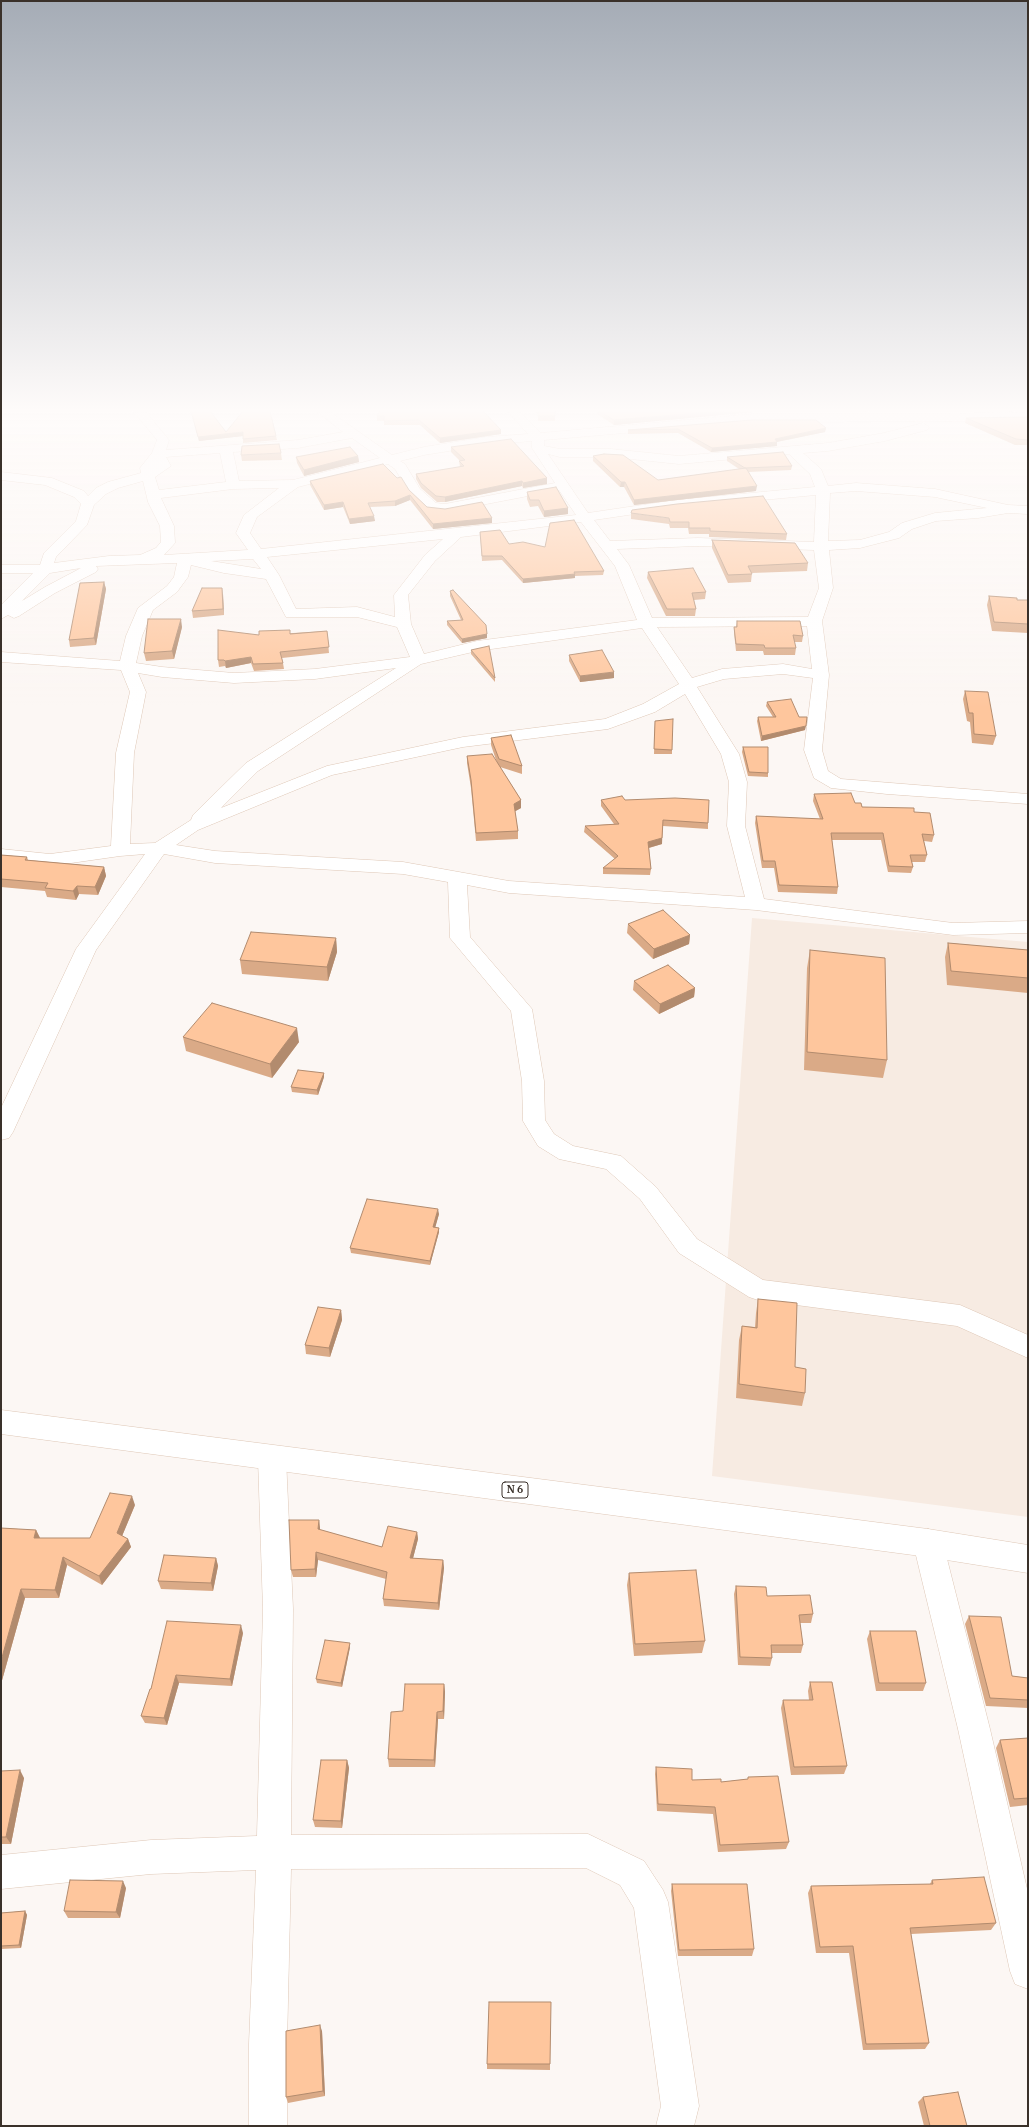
<!DOCTYPE html>
<html>
<head>
<meta charset="utf-8">
<style>
  body { margin:0 }
  #map { position:relative; width:1029px; height:2127px; overflow:hidden; background:#fcf7f4; font-family:Merriweather,serif }
  canvas { display:block }
  .frame { position:absolute; inset:0; border:2px solid #3a312a; pointer-events:none }
</style>
</head>
<body>
<div id="map">
<canvas width="1029" height="2127"></canvas>
<div class="frame"></div>
</div>
<script>
const context = document.querySelector('canvas').getContext('2d');
context.lineJoin = 'round';
function fill(path, color) { context.fillStyle = color; context.fill(path, 'evenodd'); }
const toPath = rows => new Path2D(rows.map(r => 'M' + r).join(''));
function strokePath(path, color, width, dash) { context.strokeStyle = color; context.lineWidth = width; context.lineCap = dash ? 'butt' : 'round'; context.setLineDash(dash || []); context.stroke(path); }
function write(font, color, halo, rows, align = 'center') {
  context.font = font + ' Merriweather,serif'; context.lineWidth = 4; context.setLineDash([]); context.textBaseline = 'middle'; context.strokeStyle = halo; context.fillStyle = color; for (const [text, x, y, turn = 0] of rows) {
    context.save(); context.translate(x, y); context.rotate((+turn || 0) * Math.PI / 180); context.textAlign = isNaN(turn) ? turn : align; if (halo) context.strokeText(text, 0, 0); context.fillText(text, 0, 0); context.restore();
  }
}
const built = toPath([
  [752,918,1028,942,1028,1517,712,1476]
]);
const minor = toPath([
  [133,411,145,411,169,440,166,450,298,440,343,432,316,411,329,411,392,455,424,447,486,437,528,434,507,411,519,411,541,433,752,414,950,414,993,413,992,411,1028,413,1028,421,752,422,544,440,544,446,560,449,611,449,679,456,828,443,884,433,923,423,929,427,927,430,885,441,828,451,803,453,821,469,828,486,856,483,935,489,1008,505,1028,506,1028,514,1008,513,978,518,936,521,912,529,899,538,860,548,829,550,833,588,822,621,829,675,822,750,828,771,841,779,1028,794,1028,804,887,794,831,788,814,778,804,750,813,678,783,674,724,679,697,687,739,754,747,782,745,826,764,899,953,923,1028,921,1028,933,953,935,756,910,509,893,467,885,470,937,532,1009,544,1081,545,1120,554,1134,573,1146,621,1156,656,1187,697,1239,763,1280,960,1305,1028,1335,1028,1358,957,1326,758,1300,749,1297,679,1253,640,1199,606,1169,559,1159,538,1146,523,1121,522,1081,511,1011,450,938,448,882,403,874,215,863,164,854,96,950,13,1132,9,1138,1,1140,1,1108,76,949,145,854,120,856,50,866,1,861,1,849,50,854,111,846,116,753,130,692,121,670,1,662,1,652,120,661,126,636,138,608,167,586,174,577,177,563,96,566,98,569,96,572,55,593,19,616,14,618,8,615,1,619,1,605,33,573,1,573,1,565,40,565,44,553,76,521,81,504,74,497,45,485,1,480,1,472,52,478,84,491,88,496,96,488,108,482,141,473,140,468,152,453,157,440,133,411],
  [352,438,380,458,293,480,239,481,233,452,298,448,352,438],
  [532,441,532,448,555,483,445,504,436,503,420,489,405,464,400,461,424,455,486,445,532,441],
  [220,453,226,482,159,490,155,477,171,466,166,457,220,453],
  [548,454,560,457,611,457,679,464,789,454,810,474,815,487,676,500,588,513,548,454],
  [388,464,395,469,410,494,427,510,445,512,559,490,576,515,261,549,250,533,257,517,298,487,388,464],
  [143,481,148,502,160,526,161,542,156,548,140,555,109,556,54,563,56,557,87,525,94,505,106,494,118,488,143,481],
  [279,488,244,515,236,533,248,550,164,555,175,543,174,526,161,498,233,489,279,488],
  [856,491,935,497,987,508,935,513,902,523,889,532,860,540,828,541,830,493,856,491],
  [816,495,814,542,698,538,610,541,594,520,676,508,816,495],
  [581,522,615,566,637,620,477,641,424,654,411,624,408,595,435,561,461,537,581,522],
  [443,539,425,555,394,595,395,617,357,607,296,609,279,575,267,557,443,539],
  [698,546,814,550,819,588,808,617,652,618,629,565,617,549,698,546],
  [253,559,261,569,211,561,253,559],
  [191,565,224,573,266,579,286,617,357,617,397,627,410,657,315,669,234,673,162,667,136,663,142,636,153,610,177,592,188,577,191,565],
  [81,568,45,587,22,601,50,573,81,568],
  [807,626,812,669,783,664,722,669,692,678,657,627,807,626],
  [642,628,679,684,643,704,605,719,463,737,327,766,221,808,258,771,421,664,477,651,642,628],
  [396,668,246,763,193,815,191,820,155,843,130,844,134,753,146,692,138,673,162,677,234,683,315,679,396,668],
  [685,694,721,754,729,782,727,826,745,897,509,881,403,862,215,851,176,845,198,830,332,775,463,747,608,729,655,712,685,694],
  [272,1447,282,1450,286,1459,293,1609,291,1835,588,1834,644,1861,663,1890,668,1902,699,2106,694,2126,656,2126,661,2106,634,1908,620,1885,586,1868,291,1869,287,2044,287,2126,249,2126,249,2044,256,1870,151,1874,1,1889,1,1855,151,1840,257,1836,263,1609,258,1459,262,1450,272,1447],
  [928,1529,938,1533,943,1543,990,1729,1028,1893,1028,1989,1015,1984,1010,1971,958,1729,913,1543,918,1533,928,1529]
]);
const major = toPath([
  [1,1410,928,1529,1028,1545,1028,1573,928,1557,1,1434,1,1410]
]);
const wall = toPath([
  [191,411,210,411,226,432,276,436,277,440,243,443,243,436,199,441],
  [380,411,501,430,501,434,440,443,420,425,384,425,384,421,377,421,377,416],
  [533,411,555,411,555,421,538,421,538,414],
  [597,411,870,411,862,412,752,412,614,425,597,414],
  [945,411,988,411,988,412,944,412],
  [1028,417,1028,445,1015,445,965,423,966,418],
  [752,420,826,428,825,432,777,442,777,446,711,452,678,433,628,434,628,430],
  [451,447,547,478,547,484,523,488,522,486,445,502,437,502,421,488,416,479,416,474,460,467,459,461,460,461,451,452],
  [281,453,282,460,242,461,241,455],
  [358,456,359,462,304,476,297,463,296,457],
  [593,456,658,480,739,469,727,461,727,457,792,466,791,470,749,472,756,491,634,505,624,487,620,487,593,461],
  [310,481,409,490,427,507,492,518,492,523,433,529,410,500,395,506,370,507,375,521,350,524,343,507,324,510,310,485],
  [527,492,568,508,568,514,544,517,538,506,530,507,527,499],
  [631,513,787,534,786,540,709,537,709,534,689,534,688,528,670,528,669,524,631,519],
  [480,532,509,544,604,571,603,575,575,576,575,578,523,583,502,560,482,561],
  [712,540,808,563,807,571,752,573,751,582,728,583,712,548],
  [648,572,706,592,705,599,694,600,696,609,695,616,666,616,647,578],
  [104,582,106,589,96,645,70,647,69,640],
  [450,591,487,634,487,638,462,643,447,625,447,621,461,620,450,596],
  [223,594,224,615,193,618,192,611],
  [989,596,1017,600,1028,600,1028,633,992,631,987,605],
  [737,621,803,636,802,642,794,642,796,648,795,655,764,655,763,651,736,651,734,633,734,627,736,627],
  [182,627,174,659,146,661,144,653],
  [327,631,329,653,282,658,283,663,284,669,254,671,251,663,226,668,225,666,219,667,218,660,259,635],
  [471,650,495,678,495,682,471,654],
  [569,655,614,678,580,682,569,661],
  [965,691,996,736,993,745,972,743,970,722,967,721,963,699],
  [767,702,799,717,805,730,761,741,757,721,758,717,773,717,766,706],
  [655,721,672,750,672,754,654,754],
  [491,738,522,766,522,774,500,767,521,800,521,808,515,811,518,831,518,839,476,841,471,788,467,763,467,756,497,763,491,745],
  [743,747,768,773,768,777,748,776,742,752],
  [814,794,855,803,862,807,914,812,934,835,932,842,924,841,927,855,925,862,912,862,913,867,911,873,888,872,881,840,832,840,838,887,837,894,778,892,774,868,762,868,755,823,756,816,820,819,813,801],
  [601,800,625,800,708,823,708,829,663,826,662,844,649,848,651,869,650,875,603,874,603,868,615,859,584,832,585,826,614,824,601,806],
  [1,855,27,857,28,860,104,867,106,876,98,895,79,894,76,900,47,897,45,891,1,887],
  [628,924,690,935,689,944,653,959,627,933],
  [336,938,337,952,328,981,242,974,240,960],
  [948,943,1028,950,1028,993,947,985,945,957],
  [810,950,887,1060,883,1078,804,1070,807,968],
  [634,981,695,988,694,997,659,1014,633,990],
  [183,1037,299,1042,272,1078,186,1051],
  [324,1073,324,1077,318,1095,292,1092,291,1087],
  [439,1214,435,1227,439,1228,439,1232,430,1265,351,1253,350,1248],
  [758,1299,805,1393,802,1406,736,1398,739,1340,742,1326,755,1327,756,1313],
  [341,1310,342,1320,330,1357,306,1354,305,1345],
  [135,1505,122,1536,128,1539,131,1547,102,1585,67,1565,59,1598,25,1598,1,1684,1,1528,36,1530,40,1538,90,1538],
  [319,1520,320,1530,382,1547,417,1532,418,1539,413,1558,443,1560,444,1568,439,1610,384,1606,383,1599,386,1579,318,1560,316,1577,293,1577,291,1570],
  [216,1558,218,1566,213,1591,161,1589,158,1581],
  [629,1573,705,1641,702,1653,634,1656,627,1585],
  [736,1586,767,1596,813,1614,811,1623,800,1623,803,1645,801,1653,772,1653,772,1658,770,1666,738,1665,734,1594],
  [969,1616,1012,1676,1028,1678,1028,1708,986,1706,965,1624],
  [870,1631,926,1683,923,1691,876,1691,867,1639],
  [243,1633,232,1686,179,1683,167,1725,145,1723,141,1716,151,1689],
  [350,1647,342,1687,317,1683,316,1679],
  [810,1682,847,1766,844,1774,791,1775,781,1708,783,1700,809,1700,808,1691],
  [444,1684,445,1692,444,1719,438,1719,435,1767,389,1767,388,1759,403,1711],
  [1028,1738,1028,1805,1010,1807,996,1748,1000,1740],
  [347,1760,349,1768,342,1828,315,1827,313,1820],
  [656,1767,692,1780,721,1782,748,1779,748,1777,789,1842,786,1849,718,1852,713,1814,657,1811,655,1774],
  [1,1771,24,1778,11,1844,1,1844],
  [932,1880,996,1923,991,1930,911,1934,929,2043,925,2049,863,2050,849,1953,816,1953,808,1893,811,1886,930,1884],
  [672,1884,754,1949,752,1956,678,1956,671,1891],
  [126,1888,120,1918,68,1918,64,1911],
  [25,1911,27,1915,21,1948,1,1949,1,1913],
  [322,2031,325,2096,288,2103,286,2097],
  [487,2064,550,2064,550,2070,487,2069],
  [923,2097,967,2126,924,2126,918,2102]
]);
const shadedWall = toPath([
  [722,411,752,411,752,412,614,425,614,420],
  [826,428,825,432,776,442,777,442,777,446,711,452,712,448,775,439],
  [501,430,501,434,440,443,440,438],
  [243,432,243,436,199,441,198,437],
  [358,456,359,462,304,476,304,470],
  [547,478,547,484,523,488,523,483],
  [522,481,522,486,445,502,445,497],
  [621,482,625,482,624,487,620,487],
  [757,486,756,491,634,505,634,500],
  [410,495,410,500,395,506,395,501],
  [343,502,343,507,324,510,324,505],
  [568,508,568,514,544,517,544,511],
  [374,516,375,521,350,524,349,519],
  [492,518,492,523,433,529,433,524],
  [575,574,575,578,523,583,523,579],
  [104,582,106,589,96,645,94,638],
  [222,588,223,594,224,615,223,609],
  [181,619,182,627,174,659,172,651],
  [487,634,487,638,462,643,462,639],
  [251,657,251,663,226,668,225,661],
  [614,672,614,678,580,682,580,676],
  [806,726,805,730,761,741,762,736],
  [521,800,521,808,514,812,514,804],
  [662,838,662,844,648,848,648,842],
  [104,867,106,876,98,895,95,887],
  [77,886,79,894,76,900,73,891],
  [690,935,689,944,653,959,654,949],
  [336,938,337,952,328,981,327,967],
  [695,988,694,997,659,1014,660,1004],
  [297,1028,299,1042,272,1078,270,1064],
  [324,1073,324,1077,318,1095,317,1090],
  [438,1209,439,1214,434,1232,433,1227],
  [439,1228,439,1232,430,1265,430,1261],
  [341,1310,342,1320,330,1357,329,1348],
  [132,1496,135,1505,120,1541,117,1533],
  [319,1520,320,1528,320,1537,318,1529],
  [36,1530,40,1538,34,1538],
  [417,1532,418,1539,411,1566,410,1558],
  [128,1539,131,1547,102,1585,99,1576],
  [316,1552,318,1560,316,1577,315,1569],
  [63,1557,67,1565,59,1598,55,1590],
  [216,1558,218,1566,213,1591,211,1583],
  [443,1560,444,1568,439,1610,438,1603],
  [21,1589,25,1598,1,1684,1,1661],
  [241,1625,243,1633,232,1686,230,1679],
  [350,1643,350,1647,342,1687,341,1683],
  [176,1675,179,1683,167,1725,164,1718],
  [444,1684,445,1692,444,1719,443,1711],
  [437,1712,438,1719,435,1767,434,1760],
  [347,1760,349,1768,342,1828,341,1821],
  [20,1770,24,1778,11,1844,6,1837],
  [123,1881,126,1888,120,1918,116,1912],
  [25,1911,27,1915,21,1948,19,1945],
  [320,2025,322,2031,325,2096,323,2091]
]);
const building = toPath([
  [191,411,210,411,226,432,243,411,270,411,276,436,243,439,243,432,198,437,191,411],
  [380,411,483,411,501,430,440,438,419,420,384,421,384,416,377,416,380,411],
  [538,411,555,411,555,416,538,416,538,411],
  [599,411,722,411,614,420,599,411],
  [1028,417,1028,440,1016,439,966,418,1028,417],
  [752,420,816,420,826,428,775,439,777,442,712,448,678,429,628,430,752,420],
  [511,439,547,478,523,483,522,481,445,497,436,496,421,483,416,474,464,466,459,461,465,460,451,447,511,439],
  [279,444,281,453,241,455,242,446,279,444],
  [350,447,358,456,304,470,296,457,350,447],
  [783,452,792,466,745,468,727,457,783,452],
  [604,454,623,455,658,480,746,468,757,486,634,500,625,482,621,482,593,456,604,454],
  [383,464,397,478,401,477,409,490,427,507,445,509,482,502,492,518,433,524,410,495,395,501,368,503,374,516,349,519,343,502,324,505,310,481,383,464],
  [556,487,568,508,544,511,539,500,530,500,527,492,556,487],
  [763,496,787,534,710,531,710,528,689,528,689,522,670,522,669,518,631,513,632,510,677,504,763,496],
  [574,520,604,571,574,572,575,574,523,579,502,556,482,556,480,532,500,530,509,544,523,542,545,547,550,523,574,520],
  [712,540,795,543,808,563,748,566,752,574,728,575,712,540],
  [693,568,706,592,692,593,696,609,667,609,648,572,693,568],
  [104,582,94,638,69,640,80,583,104,582],
  [202,588,222,588,223,609,192,611,202,588],
  [453,590,486,625,487,634,462,639,447,621,463,620,450,591,453,590],
  [989,596,1017,598,1017,600,1028,600,1028,624,994,622,989,596],
  [148,619,181,619,172,651,144,653,148,619],
  [737,621,800,621,803,636,793,635,796,648,765,648,764,645,736,644,734,627,737,627,737,621],
  [218,630,259,635,259,631,290,630,290,634,327,631,329,647,280,652,283,663,253,664,251,657,225,661,224,660,218,660,218,630],
  [489,646,495,678,471,650,489,646],
  [602,650,614,672,580,676,569,655,602,650],
  [965,691,988,692,996,736,974,734,973,713,969,713,965,691],
  [791,699,799,717,807,717,806,726,762,736,758,717,776,717,767,702,791,699],
  [673,719,672,750,654,749,655,721,673,719],
  [511,735,522,766,499,759,491,738,511,735],
  [743,747,768,747,768,773,749,772,743,747],
  [492,754,521,800,514,804,518,831,476,833,471,780,467,756,492,754],
  [851,793,855,803,861,803,862,807,914,808,914,812,930,813,934,835,922,834,927,855,910,855,913,867,889,866,883,833,831,833,838,887,779,885,775,861,763,861,756,816,823,819,814,794,851,793],
  [622,796,625,800,675,798,709,800,708,823,663,820,662,838,648,842,651,869,603,868,618,856,585,826,619,824,601,800,622,796],
  [1,855,27,857,25,860,104,867,95,887,77,886,73,891,45,888,48,883,1,879,1,855],
  [663,910,690,935,654,949,628,924,663,910],
  [251,932,336,938,327,967,240,960,251,932],
  [948,943,1028,950,1028,978,951,971,948,943],
  [810,950,885,958,887,1060,807,1052,810,950],
  [668,965,695,988,660,1004,634,981,668,965],
  [212,1003,297,1028,270,1064,183,1037,212,1003],
  [298,1070,324,1073,317,1090,291,1087,298,1070],
  [367,1199,438,1209,433,1227,439,1228,430,1261,350,1248,367,1199],
  [758,1299,797,1303,795,1367,806,1369,805,1393,739,1384,742,1326,757,1328,758,1299],
  [318,1307,341,1310,329,1348,305,1345,318,1307],
  [110,1493,132,1496,117,1533,128,1539,99,1576,63,1557,55,1590,21,1589,1,1661,1,1528,36,1530,34,1538,90,1538,110,1493],
  [289,1520,319,1520,318,1529,382,1547,388,1526,417,1532,410,1558,443,1560,438,1603,383,1599,387,1572,316,1552,315,1569,291,1570,289,1520],
  [164,1555,216,1558,211,1583,158,1581,164,1555],
  [696,1570,705,1641,635,1644,629,1573,696,1570],
  [736,1586,766,1587,767,1596,810,1595,813,1614,799,1615,803,1645,771,1645,772,1658,740,1657,736,1586],
  [969,1616,1001,1617,1012,1676,1028,1678,1028,1700,990,1698,969,1616],
  [167,1621,241,1625,230,1679,176,1675,164,1718,141,1716,150,1689,151,1689,167,1621],
  [870,1631,916,1631,926,1683,879,1683,870,1631],
  [325,1640,350,1643,341,1683,316,1679,325,1640],
  [810,1682,832,1682,847,1766,794,1767,783,1700,813,1700,810,1682],
  [405,1684,444,1684,443,1711,437,1712,434,1760,388,1759,391,1712,403,1711,405,1684],
  [1028,1738,1028,1798,1014,1799,1000,1740,1028,1738],
  [321,1760,347,1760,341,1821,313,1820,321,1760],
  [656,1767,692,1769,692,1780,721,1779,721,1782,748,1779,748,1777,778,1776,789,1842,720,1845,715,1807,658,1804,656,1767],
  [20,1770,6,1837,1,1837,1,1771,20,1770],
  [984,1877,996,1923,910,1928,929,2043,866,2044,853,1946,820,1947,811,1886,933,1884,932,1880,984,1877],
  [70,1880,123,1881,116,1912,64,1911,70,1880],
  [672,1884,747,1884,754,1949,679,1950,672,1884],
  [25,1911,19,1945,1,1946,1,1913,25,1911],
  [489,2002,551,2002,550,2064,487,2064,489,2002],
  [320,2025,323,2091,286,2097,286,2031,320,2025],
  [958,2092,967,2126,930,2126,923,2097,958,2092]
]);
const shields = [
  [515,1490,26]
];
const shieldNames = [
  ["N 6",515,1490]
];
fill(built, '#f7ebe2');
strokePath(minor, '#dec7b6', 1);
strokePath(major, '#dec7b6', 1);
fill(minor, '#fff');
fill(major, '#fff');
fill(wall, '#daaa87');
fill(shadedWall, '#b28b6e');
fill(building, '#fec69d');
strokePath(building, '#b28b6e', 1);
const sky = context.createLinearGradient(0, 0, 0, 708);
sky.addColorStop(0, '#a5acb6');
sky.addColorStop(0.58, '#fefbfa');
sky.addColorStop(1, '#fefbfa00');
context.fillStyle = sky;
context.fillRect(0, 0, 1029, 708);
for (const [x, y, w] of shields) { const box = new Path2D(); box.roundRect(x - w / 2, y - 8, w, 16, 3); context.fillStyle = '#fff'; context.fill(box); strokePath(box, '#3a312a', 1); }
write('bold 10px', '#3a312a', null, shieldNames);
</script>
</body>
</html>
